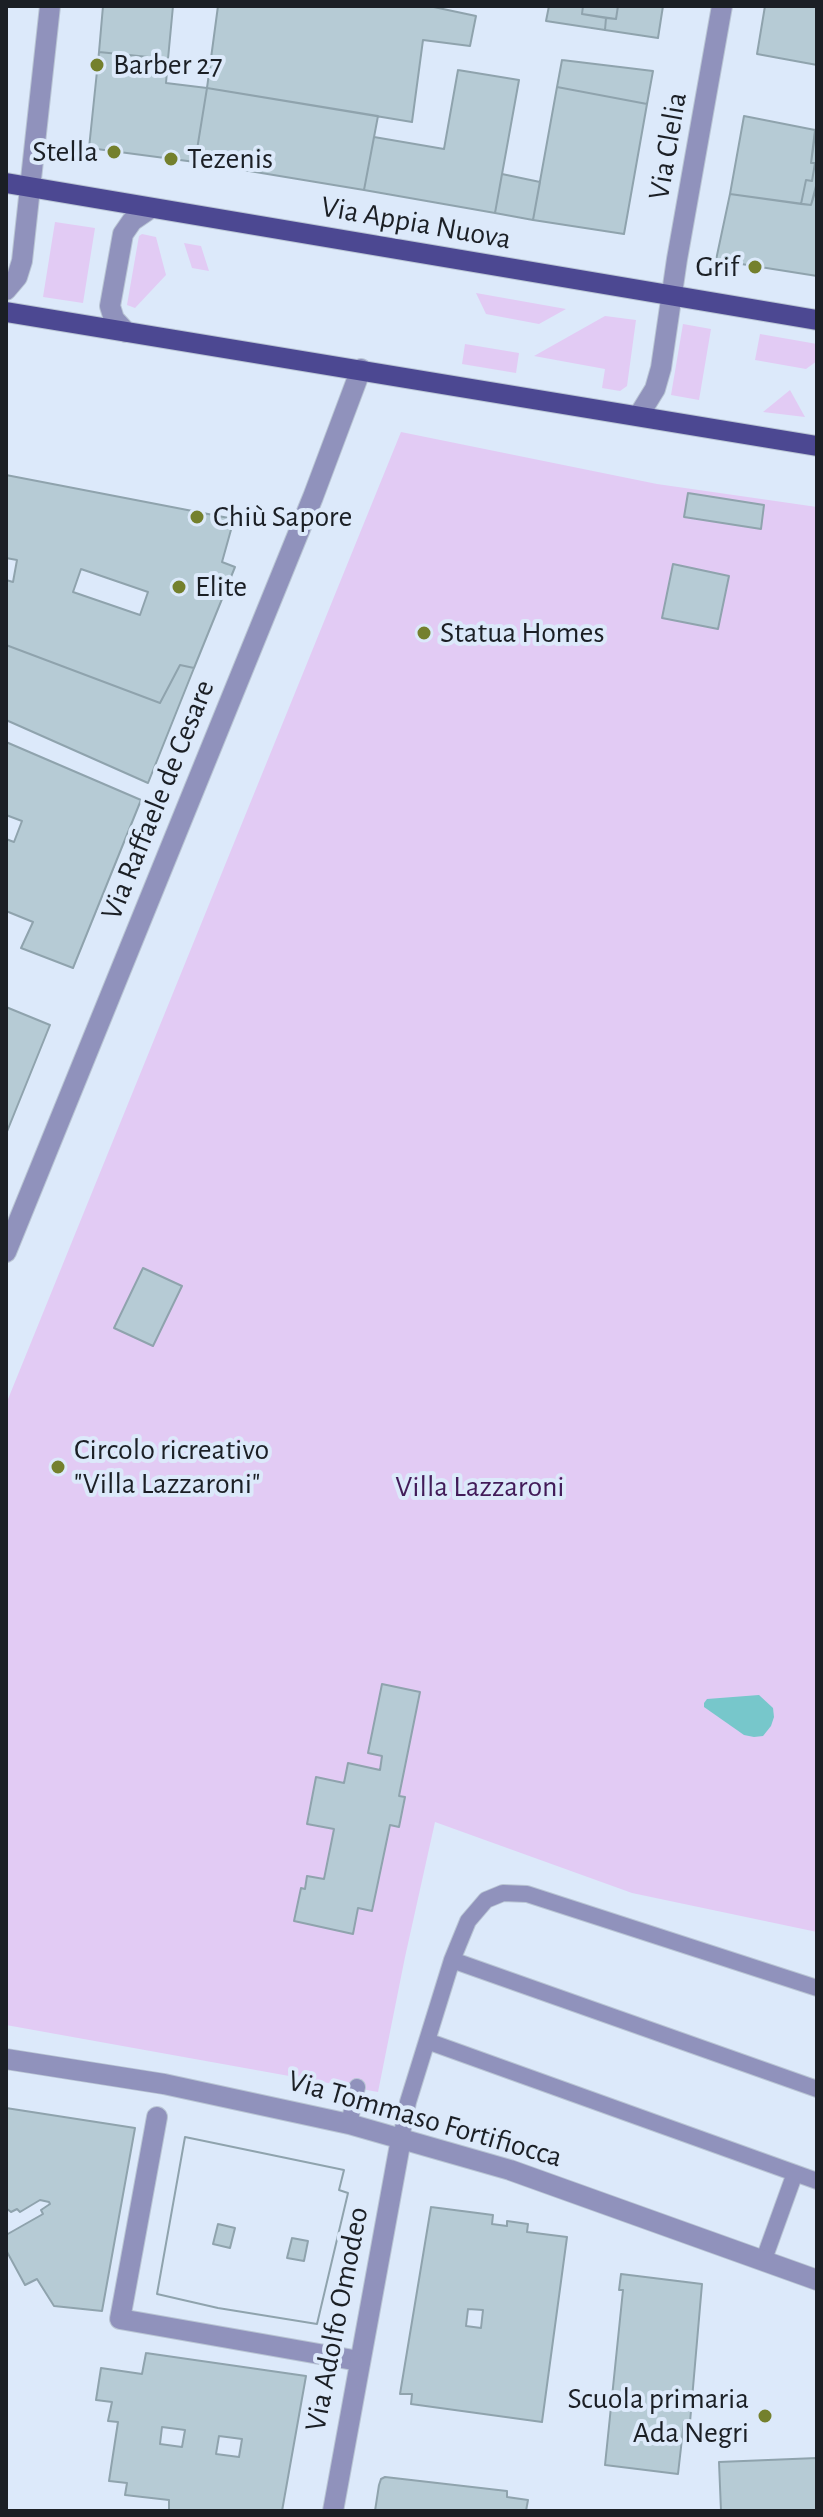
<!DOCTYPE html>
<html>
<head>
<meta charset="utf-8">
<style>
  body { margin:0 }
  #map { position:relative; width:823px; height:2517px; overflow:hidden; background:#dce9fa; font-family:"Alegreya Sans",sans-serif }
  canvas { display:block }
  .frame { position:absolute; inset:0; border:8px solid #1b1f25; pointer-events:none }
</style>
</head>
<body>
<div id="map">
<canvas width="823" height="2517"></canvas>
<div class="frame"></div>
</div>
<script>
const context = document.querySelector('canvas').getContext('2d');
context.lineJoin = 'round';
function fill(path, color) { context.fillStyle = color; context.fill(path, 'evenodd'); }
const toPath = rows => new Path2D(rows.map(r => 'M' + r).join(''));
function strokePath(path, color, width, dash) { context.strokeStyle = color; context.lineWidth = width; context.lineCap = dash ? 'butt' : 'round'; context.setLineDash(dash || []); context.stroke(path); }
function write(font, color, halo, rows, align = 'center') {
  context.font = font + ' "Alegreya Sans",sans-serif'; context.lineWidth = 8; context.setLineDash([]); context.textBaseline = 'middle'; context.strokeStyle = halo; context.fillStyle = color; for (const [text, x, y, turn = 0] of rows) {
    context.save(); context.translate(x, y); context.rotate((+turn || 0) * Math.PI / 180); context.textAlign = isNaN(turn) ? turn : align; if (halo) context.strokeText(text, 0, 0); context.fillText(text, 0, 0); context.restore();
  }
}
const green = toPath([
  [55,222,95,228,83,303,43,297],
  [142,234,156,237,166,275,135,308,127,305,139,236],
  [184,243,201,246,209,271,192,268],
  [476,293,566,309,539,324,486,314],
  [605,316,636,320,627,386,620,391,602,388,605,369,534,356],
  [683,324,711,329,699,400,671,395],
  [760,334,817,344,817,361,806,369,755,360],
  [465,344,519,353,516,373,462,364],
  [790,390,805,417,763,412],
  [401,432,657,484,817,507,817,1932,632,1893,435,1822,405,1957,378,2092,6,2025,6,1404]
]);
const water = toPath([
  [759,1695,773,1708,774,1717,771,1726,763,1736,754,1737,744,1735,704,1707,704,1703,707,1699]
]);
const building = toPath([
  [103,6,173,6,168,59,99,52,103,6],
  [218,6,429,6,476,16,470,46,423,40,412,122,207,88,218,6],
  [549,6,583,6,582,14,606,18,605,30,546,21,549,6],
  [583,6,618,6,616,19,582,14,583,6],
  [618,6,663,6,658,38,605,30,606,18,616,19,618,6],
  [817,6,817,65,757,54,765,6,817,6],
  [99,52,168,59,166,83,207,88,195,162,89,148,99,52],
  [562,60,653,71,647,104,557,87,562,60],
  [458,70,519,80,495,213,364,190,374,137,444,149,458,70],
  [557,87,647,104,624,234,533,220,557,87],
  [207,88,378,116,364,190,195,162,207,88],
  [744,116,815,130,811,163,815,163,812,181,806,180,801,204,730,194,744,116],
  [817,121,817,186,811,205,801,204,806,180,812,181,815,163,811,163,817,121],
  [502,174,540,182,533,220,495,213,502,174],
  [816,186,817,276,716,260,730,194,811,205,816,186],
  [6,475,234,519,222,562,235,567,194,668,180,665,160,703,6,645,6,580,13,582,17,560,6,558,6,475],
  [81,569,148,592,140,615,73,592,81,569],
  [688,493,764,505,761,529,684,517,688,493],
  [673,564,729,576,718,629,662,618,673,564],
  [6,645,160,703,180,665,194,668,148,783,6,720,6,645],
  [6,742,141,800,73,968,21,948,33,922,6,911,6,839,14,842,22,821,6,815,6,742],
  [6,1007,50,1025,6,1134,6,1007],
  [143,1268,182,1286,153,1346,114,1328,143,1268],
  [382,1684,420,1692,399,1796,405,1797,399,1827,390,1825,372,1911,358,1908,353,1934,294,1921,301,1888,305,1889,307,1876,324,1879,334,1829,307,1824,316,1777,344,1783,348,1763,380,1770,382,1756,368,1753,382,1684],
  [6,2108,135,2128,102,2311,54,2306,37,2279,25,2285,6,2250,6,2235,43,2214,41,2210,50,2204,49,2202,40,2200,20,2212,17,2209,11,2212,6,2208,6,2108],
  [185,2137,344,2170,339,2190,348,2193,317,2324,218,2308,157,2294,185,2137],
  [185,2137,344,2170,339,2190,348,2193,317,2324,218,2308,157,2294,185,2137],
  [218,2224,235,2228,230,2248,213,2244,218,2224],
  [292,2238,308,2241,304,2261,287,2258,292,2238],
  [431,2207,493,2215,492,2224,507,2226,507,2221,528,2224,527,2232,567,2237,542,2422,411,2404,412,2394,400,2394,431,2207],
  [468,2309,483,2310,481,2328,466,2326,468,2309],
  [621,2274,702,2284,690,2422,684,2421,678,2474,605,2465,623,2290,619,2290,621,2274],
  [146,2353,306,2376,282,2511,169,2510,169,2500,125,2495,127,2483,109,2481,118,2422,108,2421,112,2402,96,2400,101,2368,142,2374,146,2353],
  [162,2427,185,2430,182,2447,160,2444,162,2427],
  [219,2436,242,2439,239,2457,216,2454,219,2436],
  [817,2458,817,2511,721,2511,719,2462,817,2458],
  [385,2477,507,2491,507,2497,528,2500,526,2511,375,2511,379,2485,381,2479,385,2477]
]);
const service = toPath([
  [452,1960,817,2089],
  [427,2041,817,2181],
  [349,2124,357,2087],
  [401,2139,408,2102,452,1960,468,1921,486,1900,503,1893,527,1894,817,1988],
  [764,2259,795,2173]
]);
const pedestrian = toPath([
  [157,2117,120,2319,359,2361]
]);
const minor = toPath([
  [6,290,17,277,22,261,50,6],
  [126,332,114,319,110,306,123,234,132,221,151,208],
  [639,415,655,389,661,368,677,259,722,6],
  [6,1252,313,497,361,369],
  [6,2059,164,2084,349,2124,510,2170,817,2280],
  [333,2511,401,2139]
]);
const primary = toPath([
  [6,183,817,320],
  [6,312,817,446]
]);
const markers = [
  [97,65,8,"#74802d"],
  [114,152,8,"#74802d"],
  [171,159,8,"#74802d"],
  [755,267,8,"#74802d"],
  [197,517,8,"#74802d"],
  [179,587,8,"#74802d"],
  [424,633,8,"#74802d"],
  [58,1467,8,"#74802d"],
  [765,2416,8,"#74802d"]
];
const poiNames = [
  ["Barber 27",113,65],
  ["Stella",98,152,"right"],
  ["Tezenis",187,159],
  ["Grif",739,267,"right"],
  ["Chiù Sapore",213,517],
  ["Elite",195,587],
  ["Statua Homes",440,633],
  ["Circolo ricreativo",74,1450],
  ["\"Villa Lazzaroni\"",74,1484],
  ["Scuola primaria",749,2399,"right"],
  ["Ada Negri",749,2433,"right"]
];
const streetNames = [
  ["Via Clelia",668,146,-80],
  ["Via Appia Nuova",416,223,10],
  ["Via Raffaele de Cesare",158,800,-68],
  ["Via Tommaso Fortifiocca",425,2119,16],
  ["Via Adolfo Omodeo",337,2319,-79]
];
const parkNames = [
  ["Villa Lazzaroni",480,1487]
];
fill(green, '#e2cbf4');
fill(water, '#77c7cb');
fill(building, '#b6cbd5');
strokePath(building, '#8fa3ad', 2);
strokePath(service, '#b9c5d4', 18);
strokePath(pedestrian, '#b9c5d4', 22);
strokePath(minor, '#b9c5d4', 22);
strokePath(primary, '#b9c5d4', 22);
strokePath(service, '#9092bc', 16);
strokePath(pedestrian, '#9092bc', 20);
strokePath(minor, '#9092bc', 20);
strokePath(primary, '#4c4892', 20);
for (const [x, y, r, color] of markers) { const dot = new Path2D(); dot.arc(x, y, r, 0, 2 * Math.PI); context.fillStyle = color; context.fill(dot); strokePath(dot, '#dce9fa', 3); }
write('30px', '#1b1f25', '#dce9fa', poiNames, 'left');
write('30px', '#1b1f25', '#dce9fa', streetNames);
write('30px', '#421c59', '#dce9fa', parkNames);
</script>
</body>
</html>
